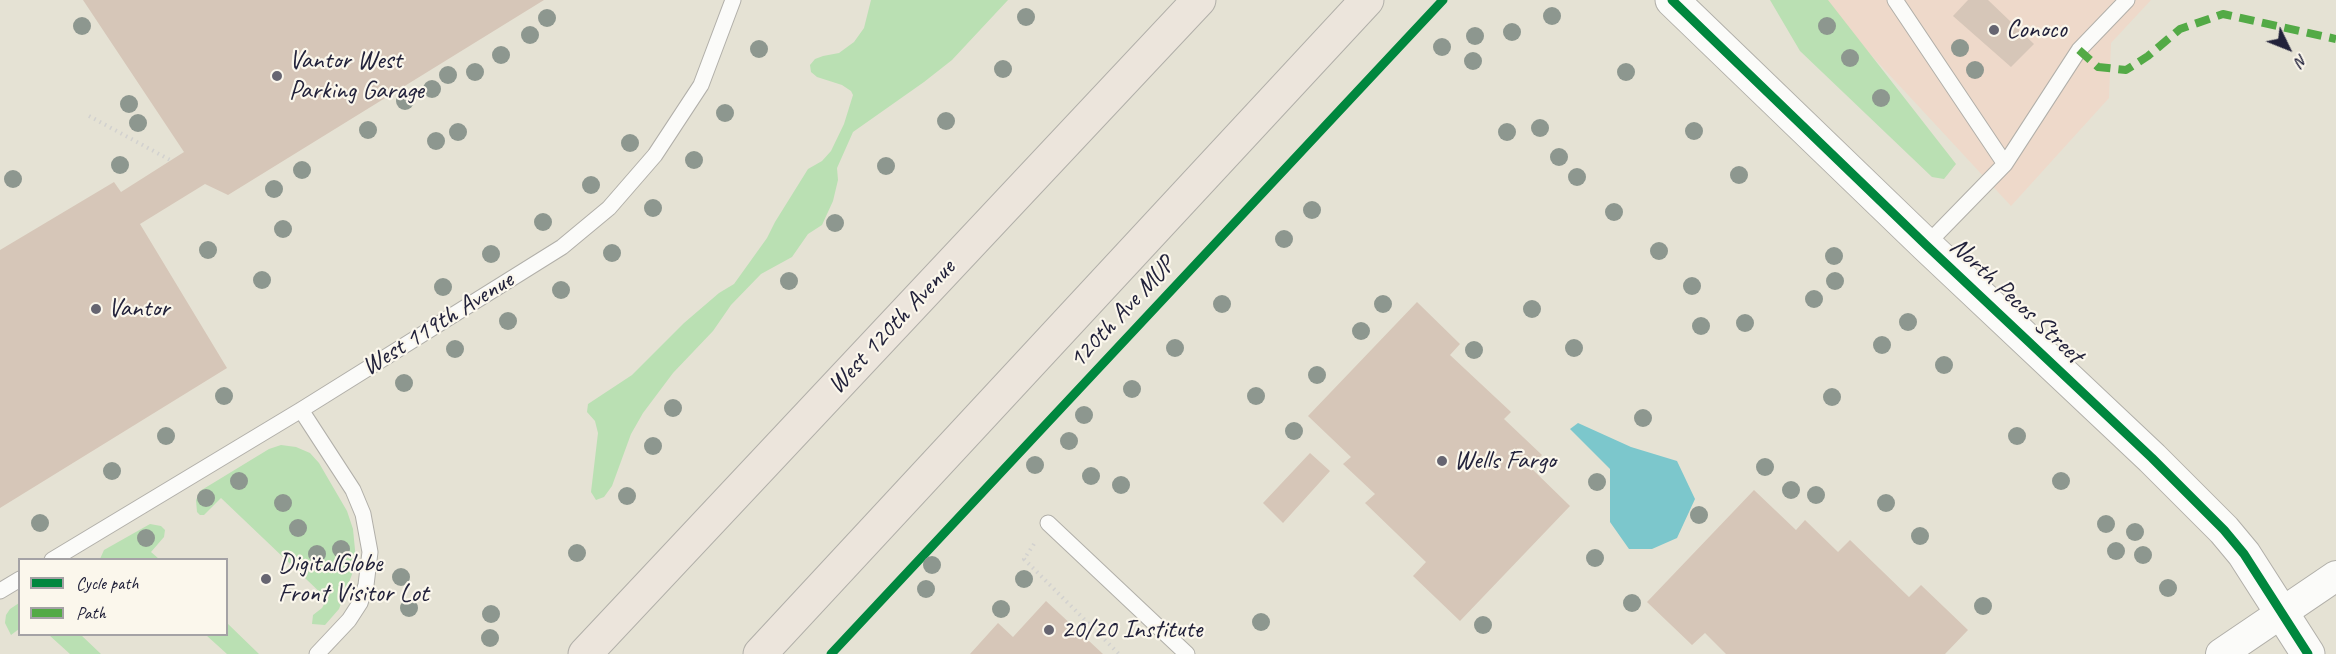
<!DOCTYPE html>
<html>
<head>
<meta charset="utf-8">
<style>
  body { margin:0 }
  #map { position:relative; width:2336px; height:654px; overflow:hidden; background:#e5e2d4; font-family:Caveat,sans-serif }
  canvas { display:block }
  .legend { position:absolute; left:18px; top:558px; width:210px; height:78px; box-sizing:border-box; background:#fbf7ec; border:2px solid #a4a2a5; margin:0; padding:8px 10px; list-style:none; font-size:18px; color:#22223b }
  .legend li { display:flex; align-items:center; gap:12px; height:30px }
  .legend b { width:30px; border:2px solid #a4a2a5 }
  .north { position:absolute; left:2258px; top:18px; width:60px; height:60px; -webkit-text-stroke:4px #fbf7ec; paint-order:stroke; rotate:133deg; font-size:16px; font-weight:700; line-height:24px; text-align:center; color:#22223b }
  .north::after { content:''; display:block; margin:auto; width:21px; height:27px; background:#22223b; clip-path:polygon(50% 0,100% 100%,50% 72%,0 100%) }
</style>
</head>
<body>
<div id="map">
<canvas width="2336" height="654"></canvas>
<ul class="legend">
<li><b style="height:8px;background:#00873e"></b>Cycle path</li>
<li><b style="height:8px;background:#53aa46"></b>Path</li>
</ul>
<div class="north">N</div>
</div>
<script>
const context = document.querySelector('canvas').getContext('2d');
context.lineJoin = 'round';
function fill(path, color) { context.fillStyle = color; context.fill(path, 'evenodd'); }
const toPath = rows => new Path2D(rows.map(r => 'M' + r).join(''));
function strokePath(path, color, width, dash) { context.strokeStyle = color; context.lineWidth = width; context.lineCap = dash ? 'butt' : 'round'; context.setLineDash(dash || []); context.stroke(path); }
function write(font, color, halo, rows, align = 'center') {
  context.font = font + ' Caveat,sans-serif'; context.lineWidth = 4.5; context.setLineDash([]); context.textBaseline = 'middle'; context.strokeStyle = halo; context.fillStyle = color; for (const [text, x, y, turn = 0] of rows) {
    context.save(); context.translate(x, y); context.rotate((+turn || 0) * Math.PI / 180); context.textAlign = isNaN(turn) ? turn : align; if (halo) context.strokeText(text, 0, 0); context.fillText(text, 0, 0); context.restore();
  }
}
const built = toPath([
  [1820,0,2151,0,2111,43,2109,98,2011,206]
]);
const green = toPath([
  [871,0,1008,0,952,60,924,82,853,132,837,168,838,180,833,201,822,225,808,234,792,257,761,274,731,305,713,331,673,373,643,413,631,434,612,486,604,497,596,500,591,492,598,433,595,421,587,412,588,404,632,375,684,323,719,293,734,284,767,238,775,222,808,169,822,161,831,151,844,124,853,95,851,91,842,85,817,77,811,72,810,65,815,59,823,56,839,53,854,42,864,28],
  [1770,0,1828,0,1956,164,1944,179,1932,177,1800,51],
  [281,445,296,447,310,453,319,463,347,511,353,529,356,560,354,569,339,609,325,625,312,624,313,615,322,608,327,599,221,498,204,515,200,515,197,512,196,500,200,491,269,449],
  [150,524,161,526,165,530,164,537,151,552,159,559,100,559,104,550],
  [19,603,19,629,11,635,5,623,6,615,10,609],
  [227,623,259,654,227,654,206,635,226,634],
  [49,635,81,635,101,654,70,654]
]);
const water = toPath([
  [1578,423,1631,447,1677,461,1695,499,1677,538,1652,549,1629,549,1610,522,1610,469,1570,429]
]);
const building = toPath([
  [83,0,544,0,228,195,205,184,140,224,227,368,0,508,0,250,114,182,121,192,184,152],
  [1968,0,1988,0,2034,44,2011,67,1953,16],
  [1417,302,1460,344,1450,355,1511,412,1504,419,1542,455,1530,467,1570,506,1460,621,1413,576,1426,562,1365,503,1375,494,1343,464,1351,457,1308,416],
  [1310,453,1330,471,1283,523,1263,503],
  [1754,490,1796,530,1805,520,1838,552,1850,540,1909,597,1921,585,1968,630,1945,654,1726,654,1705,633,1692,645,1647,602],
  [1046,601,1103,654,970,654,998,623,1013,637]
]);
const path = toPath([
  [89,116,172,161],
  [1034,544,1024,559,1119,654]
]);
const service = toPath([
  [1895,0,2005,164],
  [1926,245,2005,164,2079,50,2127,0],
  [301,410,353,490,363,514,370,552,366,585,360,603,349,620,317,654],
  [1048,523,1187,654],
  [52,560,301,410,562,247,609,208,655,155,701,85,733,0],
  [0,591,20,579]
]);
const minor = toPath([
  [2221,654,2336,576]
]);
const tertiary = toPath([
  [1672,0,1926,245,2152,458,2224,530,2244,554,2308,654]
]);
const primary = toPath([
  [585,654,1199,0],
  [760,654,1367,0]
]);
const quiet = toPath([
  [2079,50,2098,67,2126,70,2148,56,2180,29,2223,14,2336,39]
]);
const cycleway = toPath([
  [1672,0,1926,245,2152,458,2224,530,2244,554,2308,654],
  [831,654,1443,0]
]);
const trees = [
  [1552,16],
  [1026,17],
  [547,18],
  [82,26],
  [1827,26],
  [1512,32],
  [530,35],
  [1475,36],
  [1442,47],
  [1960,48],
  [759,49],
  [501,55],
  [1850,58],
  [1473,61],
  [1003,69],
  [1975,70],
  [475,72],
  [1626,72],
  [448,75],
  [432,89],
  [1881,98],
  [405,101],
  [129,104],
  [725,113],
  [946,121],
  [138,123],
  [1540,128],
  [368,130],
  [1694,131],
  [458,132],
  [1507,132],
  [436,141],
  [630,143],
  [1559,157],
  [694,160],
  [120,165],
  [886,166],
  [302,170],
  [1739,175],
  [1577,177],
  [13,179],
  [591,185],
  [274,189],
  [653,208],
  [1312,210],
  [1614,212],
  [543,222],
  [835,223],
  [283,229],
  [1284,239],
  [208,250],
  [1659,251],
  [612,253],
  [491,254],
  [1834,256],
  [262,280],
  [789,281],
  [1835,281],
  [1692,286],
  [443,287],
  [561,290],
  [1814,299],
  [1222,304],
  [1383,304],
  [1532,309],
  [508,321],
  [1908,322],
  [1745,323],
  [1701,326],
  [1361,331],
  [1882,345],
  [1175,348],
  [1574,348],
  [455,349],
  [1474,350],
  [1944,365],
  [1317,375],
  [404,383],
  [1132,389],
  [224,396],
  [1256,396],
  [1832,397],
  [673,408],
  [1084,415],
  [1643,418],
  [1294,431],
  [166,436],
  [2017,436],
  [1069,441],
  [653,446],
  [1035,465],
  [1765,467],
  [112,471],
  [1091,476],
  [239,481],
  [2061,481],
  [1597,482],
  [1121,485],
  [1791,490],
  [1816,495],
  [627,496],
  [206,498],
  [283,503],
  [1886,503],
  [1699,515],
  [40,523],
  [2106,524],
  [298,528],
  [2135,532],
  [1920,536],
  [146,538],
  [341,549],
  [2116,551],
  [577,553],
  [317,554],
  [2143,555],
  [1595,558],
  [932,565],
  [401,577],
  [1024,579],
  [2168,588],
  [926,589],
  [1632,603],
  [1983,606],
  [409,608],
  [1001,609],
  [491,614],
  [1261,622],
  [1483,625],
  [490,638]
];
const markers = [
  [1994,30,6,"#666571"],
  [277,76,6,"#666571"],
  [96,309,6,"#666571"],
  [1442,461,6,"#666571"],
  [266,579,6,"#666571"],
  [1049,630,6,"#666571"]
];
const poiNames = [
  ["Conoco",2006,30],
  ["Vantor West",289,61],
  ["Parking Garage",289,91],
  ["Vantor",108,309],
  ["Wells Fargo",1454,461],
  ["DigitalGlobe",278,564],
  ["Front Visitor Lot",278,594],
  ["20/20 Institute",1061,630]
];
const streetNames = [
  ["North Pecos Street",2016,301,43],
  ["120th Ave MUP",1122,313,-47],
  ["West 119th Avenue",438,324,-32],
  ["West 120th Avenue",892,327,-47]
];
fill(built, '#eed9ca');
fill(green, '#bae0b3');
fill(water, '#7cc7cc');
fill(building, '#d6c6b8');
strokePath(service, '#b1afa9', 17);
strokePath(minor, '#b1afa9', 32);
strokePath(tertiary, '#b1afa9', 35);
strokePath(primary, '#b1afa9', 35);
strokePath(path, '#d2d1cf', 4, [1.5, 4.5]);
strokePath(service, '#fbfbf9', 15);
strokePath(minor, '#fbfbf9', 30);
strokePath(tertiary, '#fbfbf9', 33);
strokePath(primary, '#ece5dc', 33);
strokePath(quiet, '#53aa46', 8, [15, 8]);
strokePath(cycleway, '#00873e', 9);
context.fillStyle = '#8d978f';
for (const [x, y] of trees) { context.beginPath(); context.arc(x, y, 9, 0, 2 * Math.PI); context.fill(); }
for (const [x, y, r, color] of markers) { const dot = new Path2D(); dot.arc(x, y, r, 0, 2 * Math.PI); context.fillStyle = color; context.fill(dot); strokePath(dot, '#fbf7ec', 2); }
write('26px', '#22223b', '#fbf7ec', poiNames, 'left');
write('26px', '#22223b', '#fbf7ec', streetNames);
</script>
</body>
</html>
